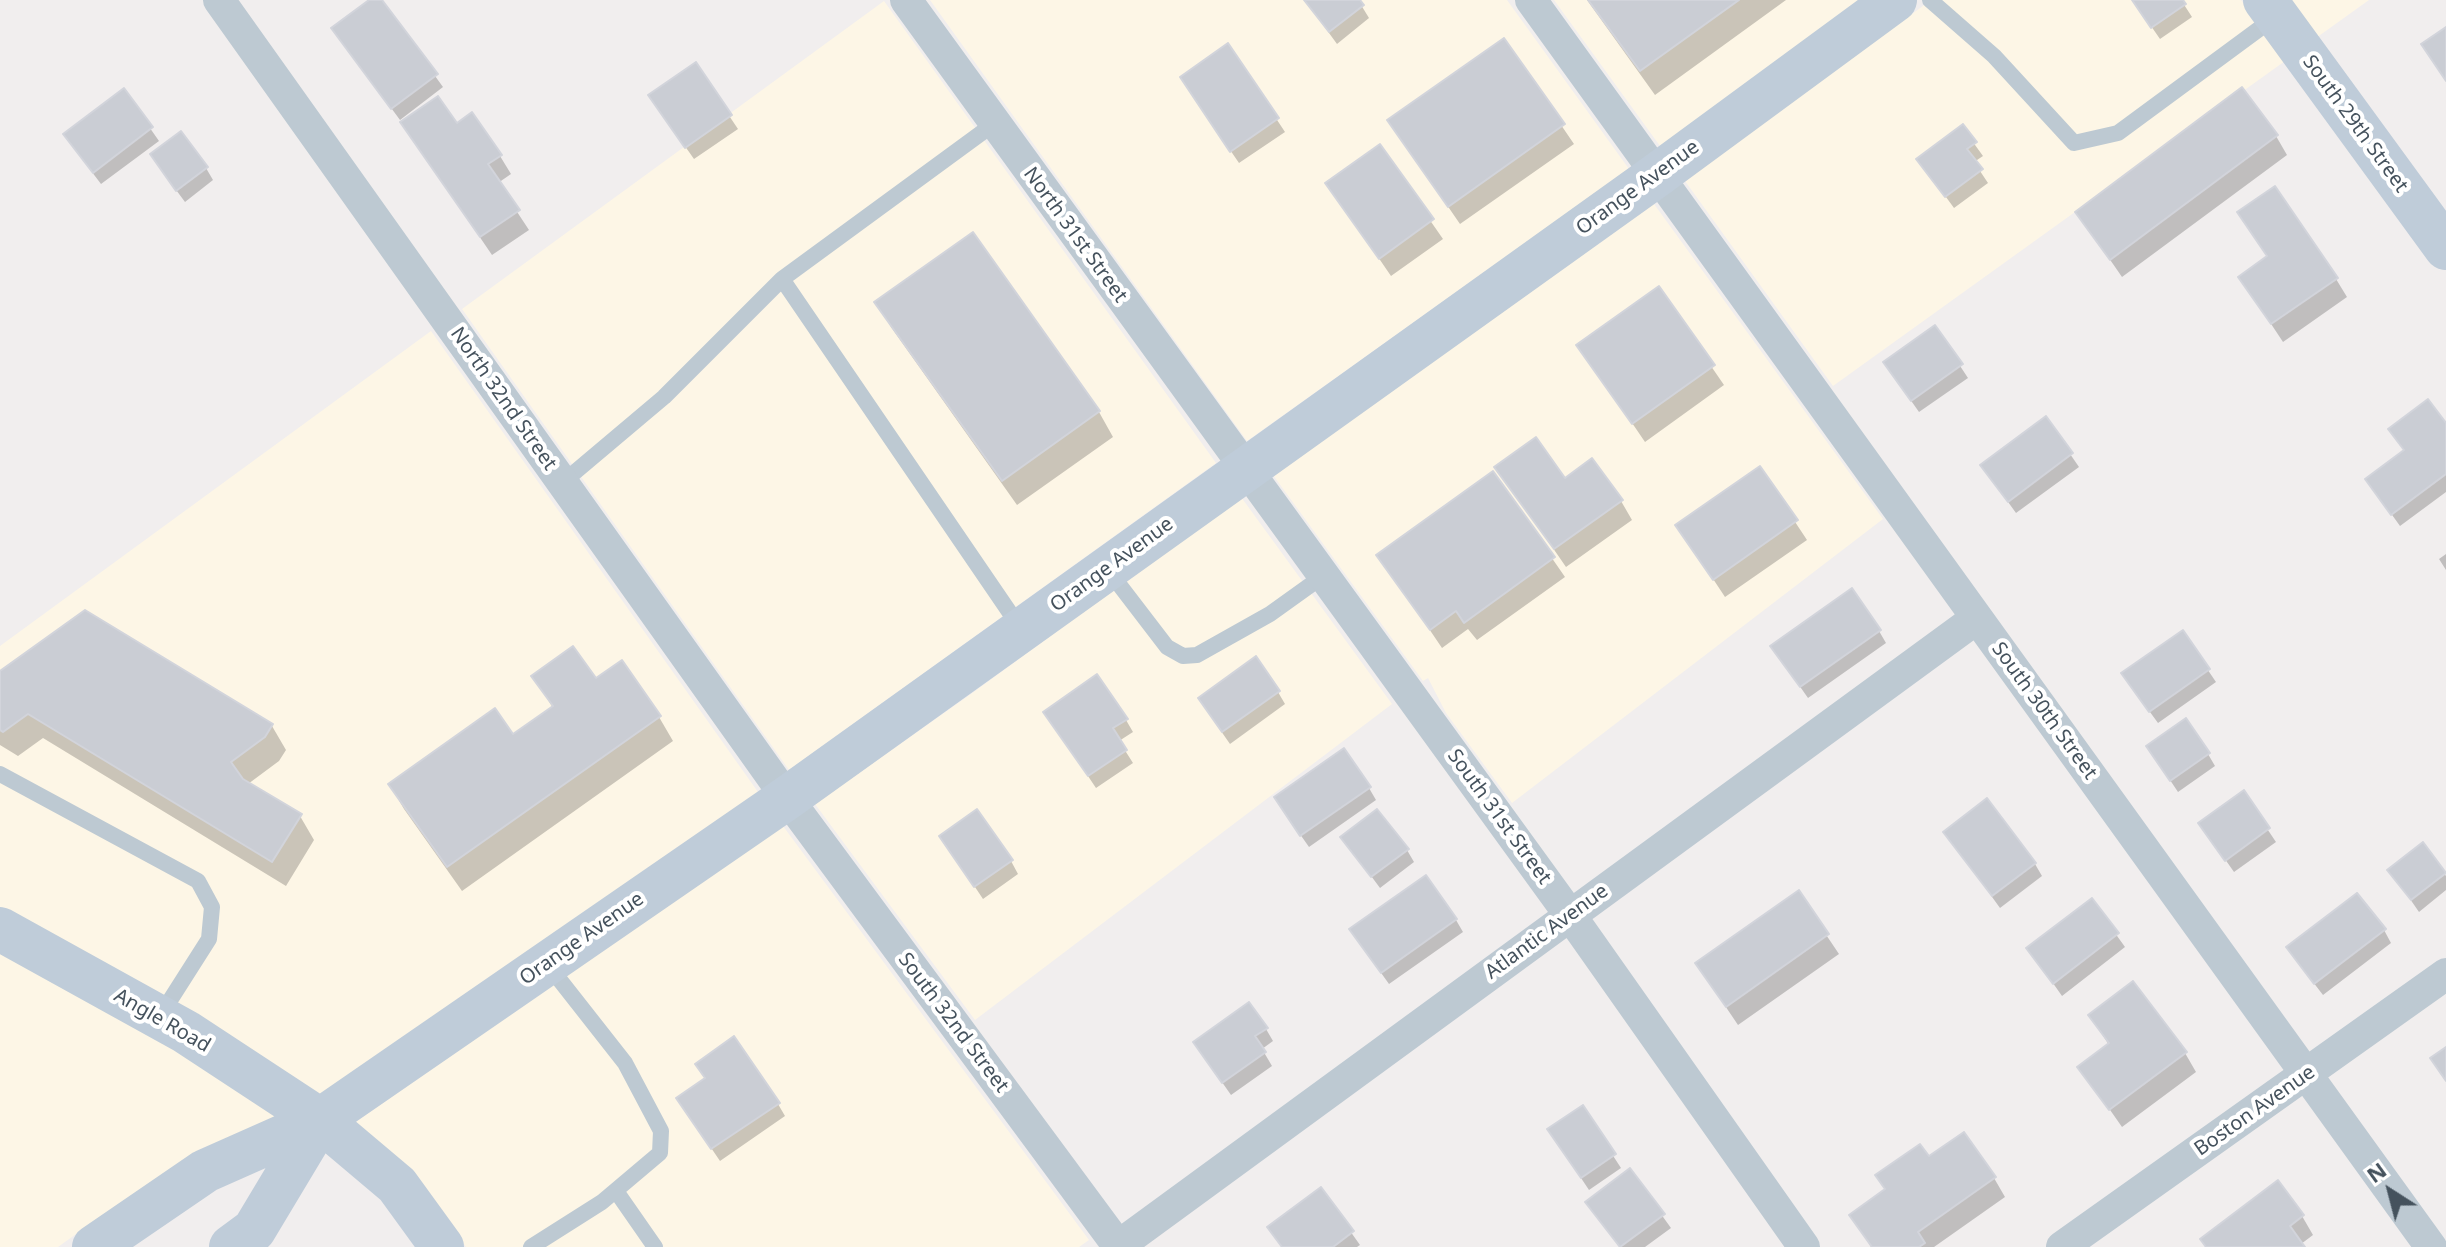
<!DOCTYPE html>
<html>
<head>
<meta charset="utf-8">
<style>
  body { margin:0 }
  #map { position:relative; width:2446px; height:1247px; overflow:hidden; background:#f1eeee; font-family:"Noto Sans",sans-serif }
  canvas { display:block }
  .north { position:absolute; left:2350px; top:1151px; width:80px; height:80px; -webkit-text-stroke:6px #fff; paint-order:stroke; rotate:324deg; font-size:22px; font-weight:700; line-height:32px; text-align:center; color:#45525d }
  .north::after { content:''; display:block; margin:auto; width:28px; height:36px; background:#45525d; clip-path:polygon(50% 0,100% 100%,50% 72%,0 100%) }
</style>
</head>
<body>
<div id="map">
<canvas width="2446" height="1247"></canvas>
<div class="north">N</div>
</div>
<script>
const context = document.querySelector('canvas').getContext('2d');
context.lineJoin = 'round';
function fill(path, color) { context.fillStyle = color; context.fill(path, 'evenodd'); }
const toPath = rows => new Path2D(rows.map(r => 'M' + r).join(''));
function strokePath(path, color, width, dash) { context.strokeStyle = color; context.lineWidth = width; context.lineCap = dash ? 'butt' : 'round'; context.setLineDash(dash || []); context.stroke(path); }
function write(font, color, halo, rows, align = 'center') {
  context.font = font + ' "Noto Sans",sans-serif'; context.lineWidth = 8; context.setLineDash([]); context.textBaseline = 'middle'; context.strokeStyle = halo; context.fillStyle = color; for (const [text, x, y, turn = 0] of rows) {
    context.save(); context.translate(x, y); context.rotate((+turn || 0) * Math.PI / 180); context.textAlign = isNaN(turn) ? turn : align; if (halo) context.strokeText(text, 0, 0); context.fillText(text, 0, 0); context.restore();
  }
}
const commercial = toPath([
  [930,0,1507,0,1629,169,1247,441],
  [1554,0,1859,0,1660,146],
  [1931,0,2241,0,2285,61,1833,386,1685,181],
  [2288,0,2369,0,2316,38],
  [884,1,1216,463,789,770,462,309],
  [1654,204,1883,519,1512,803,1446,713,1428,678,1423,681,1273,475],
  [431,331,758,792,320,1094,196,1015,0,907,0,646],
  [1241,497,1392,704,975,1020,815,804,971,694],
  [783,826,1089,1240,1079,1247,466,1247,413,1174,354,1123],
  [0,951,178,1050,278,1116,90,1224,58,1247,0,1247]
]);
const shadow = toPath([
  [372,0,380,0,443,87,400,120,333,29],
  [1305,0,1358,0,1369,18,1337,44],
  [1587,0,1786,0,1655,95],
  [2133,0,2181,0,2192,17,2160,39],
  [1503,40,1574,144,1460,224,1389,121],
  [1228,46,1285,132,1239,163,1189,90],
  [695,65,738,129,694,159,658,108],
  [124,91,159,141,101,184,73,147],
  [402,123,456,126,500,156,511,174,498,183,529,230,492,255],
  [1962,127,1983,156,1974,162,1988,183,1954,208,1919,160],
  [2276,136,2287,155,2122,277,2077,212],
  [1379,147,1443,239,1391,276,1328,184],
  [159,167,206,168,213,180,185,202],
  [972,235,1099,412,1113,437,1017,505,891,327,877,303],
  [2240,277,2336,279,2347,297,2283,342],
  [1658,289,1724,385,1645,442,1579,345],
  [1935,328,1968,378,1919,412,1893,375],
  [2046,419,2079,467,2016,513,1990,477],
  [2446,426,2446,492,2400,526,2367,480,2406,451],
  [1497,467,1565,480,1621,501,1632,520,1566,567],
  [1760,469,1807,540,1725,597,1678,526],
  [1493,473,1565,577,1477,640,1468,629,1442,648,1379,555],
  [2446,554,2446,570,2439,559],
  [1879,631,1886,643,1808,698,1780,658],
  [2182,632,2216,682,2158,723,2131,686],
  [0,674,272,726,286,750,279,761,248,784,300,816,314,840,286,886,43,738,18,756,0,745],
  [534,677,595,681,659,717,673,741,462,891,404,809,390,785,513,736,553,708],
  [1278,692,1285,704,1230,744,1207,711],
  [1126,720,1133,732,1119,741,1133,763,1096,788,1053,724],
  [2208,754,2215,766,2178,792,2156,759],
  [1369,788,1376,800,1309,847,1283,810],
  [2243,793,2276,842,2234,872,2208,835],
  [1945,832,2035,864,2042,876,2000,908],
  [1343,838,1407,850,1414,862,1380,888],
  [2423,845,2446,876,2446,890,2419,912,2390,870],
  [949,848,1011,861,1018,874,983,899],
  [1798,893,1839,954,1738,1025,1709,982],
  [2092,901,2125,947,2062,996,2029,949],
  [1456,920,1463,932,1389,984,1359,942],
  [2384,930,2391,943,2323,995,2296,960],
  [2090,1016,2185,1053,2196,1072,2122,1127,2080,1067,2109,1045],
  [1266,1029,1273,1041,1262,1049,1272,1066,1231,1095,1203,1055],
  [706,1079,778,1104,785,1116,720,1161,686,1111],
  [1582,1108,1621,1168,1589,1190,1557,1142],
  [1928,1159,1994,1178,2005,1197,1934,1247,1871,1247,1851,1215,1886,1191,1877,1176],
  [1630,1171,1671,1228,1645,1247,1620,1247,1588,1203],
  [1321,1190,1360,1245,1357,1247,1282,1247],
  [2302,1216,2313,1235,2301,1244,2303,1247,2206,1247]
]);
const building = toPath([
  [369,0,382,0,438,74,391,109,331,28,369,0],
  [1304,0,1360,0,1364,5,1329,32,1304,0],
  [1588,0,1739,0,1640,71,1588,0],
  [2132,0,2183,0,2186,4,2151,28,2132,0],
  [2446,27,2446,81,2421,44,2446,27],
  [1504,38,1565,124,1448,207,1387,120,1504,38],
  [1228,43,1279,118,1230,152,1180,77,1228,43],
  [696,62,732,115,685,148,648,95,696,62],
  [2242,87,2278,135,2110,260,2075,212,2242,87],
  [124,88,153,127,93,173,63,134,124,88],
  [438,96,457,123,472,112,502,155,488,164,520,210,480,237,400,122,438,96],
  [1963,124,1977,142,1967,149,1983,169,1945,197,1916,159,1963,124],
  [181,131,208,167,176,191,150,154,181,131],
  [1380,144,1434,219,1379,259,1325,183,1380,144],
  [2275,186,2338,278,2271,324,2238,277,2267,256,2237,212,2275,186],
  [973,232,1100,411,1002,481,874,302,973,232],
  [1659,286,1715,365,1632,424,1576,345,1659,286],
  [1935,325,1963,364,1911,401,1883,362,1935,325],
  [2428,399,2446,423,2446,474,2391,515,2365,479,2404,450,2388,429,2428,399],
  [2046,416,2073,453,2008,502,1980,465,2046,416],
  [1536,437,1565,478,1592,458,1623,500,1554,549,1494,467,1536,437],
  [1760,466,1798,520,1713,580,1675,525,1760,466],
  [1493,471,1555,557,1464,623,1456,611,1430,630,1376,555,1493,471],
  [1852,588,1881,630,1800,687,1770,646,1852,588],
  [85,610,273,724,265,737,231,762,243,779,302,814,272,862,28,714,3,732,0,730,0,671,85,610],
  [2183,630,2210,669,2149,712,2121,673,2183,630],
  [573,646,596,678,622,660,661,716,447,867,388,784,495,708,513,734,553,706,531,676,573,646],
  [1256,656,1280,691,1222,732,1198,698,1256,656],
  [1097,674,1128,719,1113,728,1127,750,1088,776,1043,712,1097,674],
  [2186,718,2210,753,2170,781,2146,746,2186,718],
  [1344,748,1371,787,1300,836,1274,797,1344,748],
  [2244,790,2270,828,2225,861,2198,823,2244,790],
  [1987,798,2036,863,1992,896,1943,832,1987,798],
  [977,809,1013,860,974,887,939,836,977,809],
  [1377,809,1409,849,1371,877,1340,837,1377,809],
  [2423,842,2446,873,2411,900,2387,870,2423,842],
  [1426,875,1457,919,1381,973,1349,929,1426,875],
  [1799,890,1829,934,1726,1007,1695,963,1799,890],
  [2357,893,2386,929,2314,984,2286,947,2357,893],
  [2092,898,2119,933,2053,984,2026,948,2092,898],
  [2133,981,2187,1052,2109,1110,2077,1067,2109,1043,2088,1015,2133,981],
  [1249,1002,1268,1028,1255,1036,1266,1052,1222,1083,1193,1042,1249,1002],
  [734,1036,780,1103,711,1149,676,1098,705,1078,695,1064,734,1036],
  [2446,1047,2446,1081,2430,1058,2446,1047],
  [1583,1105,1616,1154,1581,1178,1547,1129,1583,1105],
  [1964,1132,1996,1177,1918,1232,1925,1243,1919,1247,1872,1247,1849,1215,1885,1189,1875,1175,1920,1144,1929,1156,1964,1132],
  [1630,1168,1665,1214,1620,1247,1585,1202,1630,1168],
  [2278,1180,2304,1215,2290,1226,2305,1247,2206,1247,2200,1239,2278,1180],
  [1321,1187,1354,1231,1333,1247,1282,1247,1267,1227,1321,1187]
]);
const lane = toPath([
  [1930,0,1994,56,2074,143,2118,133,2274,18],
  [995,123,782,279,1021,629],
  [562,483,664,397,782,279],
  [1108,570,1167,647,1183,656,1197,655,1270,614,1323,576],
  [0,774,198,881,212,907,209,939,160,1016],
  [616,1191,655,1247],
  [531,1247,602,1202,660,1153,661,1131,625,1063,548,965]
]);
const street = toPath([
  [219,0,787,798,1119,1247],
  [906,0,1570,915,1804,1247],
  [1531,0,2431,1247],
  [1117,1247,1977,618],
  [2062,1247,2446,974]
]);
const secondary = toPath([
  [2265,0,2446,248],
  [0,929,186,1032,320,1120,397,1185,442,1247],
  [94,1247,205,1171,320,1120,787,798,1657,175,1895,0],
  [231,1247,254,1230,320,1120]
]);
const streetNames = [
  ["South 29th Street",2355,124,54],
  ["Orange Avenue",1638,188,-36],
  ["North 31st Street",1075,235,54],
  ["North 32nd Street",503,399,55],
  ["Orange Avenue",1112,565,-36],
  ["South 30th Street",2044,711,54],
  ["South 31st Street",1499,817,54],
  ["Atlantic Avenue",1547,932,-36],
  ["Orange Avenue",582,939,-35],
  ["Angle Road",162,1021,30],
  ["South 32nd Street",953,1023,53],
  ["Boston Avenue",2255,1111,-35]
];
fill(commercial, '#fdf6e6');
fill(shadow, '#0003');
fill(building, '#cacdd4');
strokePath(building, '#d2d4db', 2);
strokePath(lane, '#bdc9d2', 16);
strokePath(street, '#bdc9d2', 32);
strokePath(secondary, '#bfccd9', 44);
write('20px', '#45525d', '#fff', streetNames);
</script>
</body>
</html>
